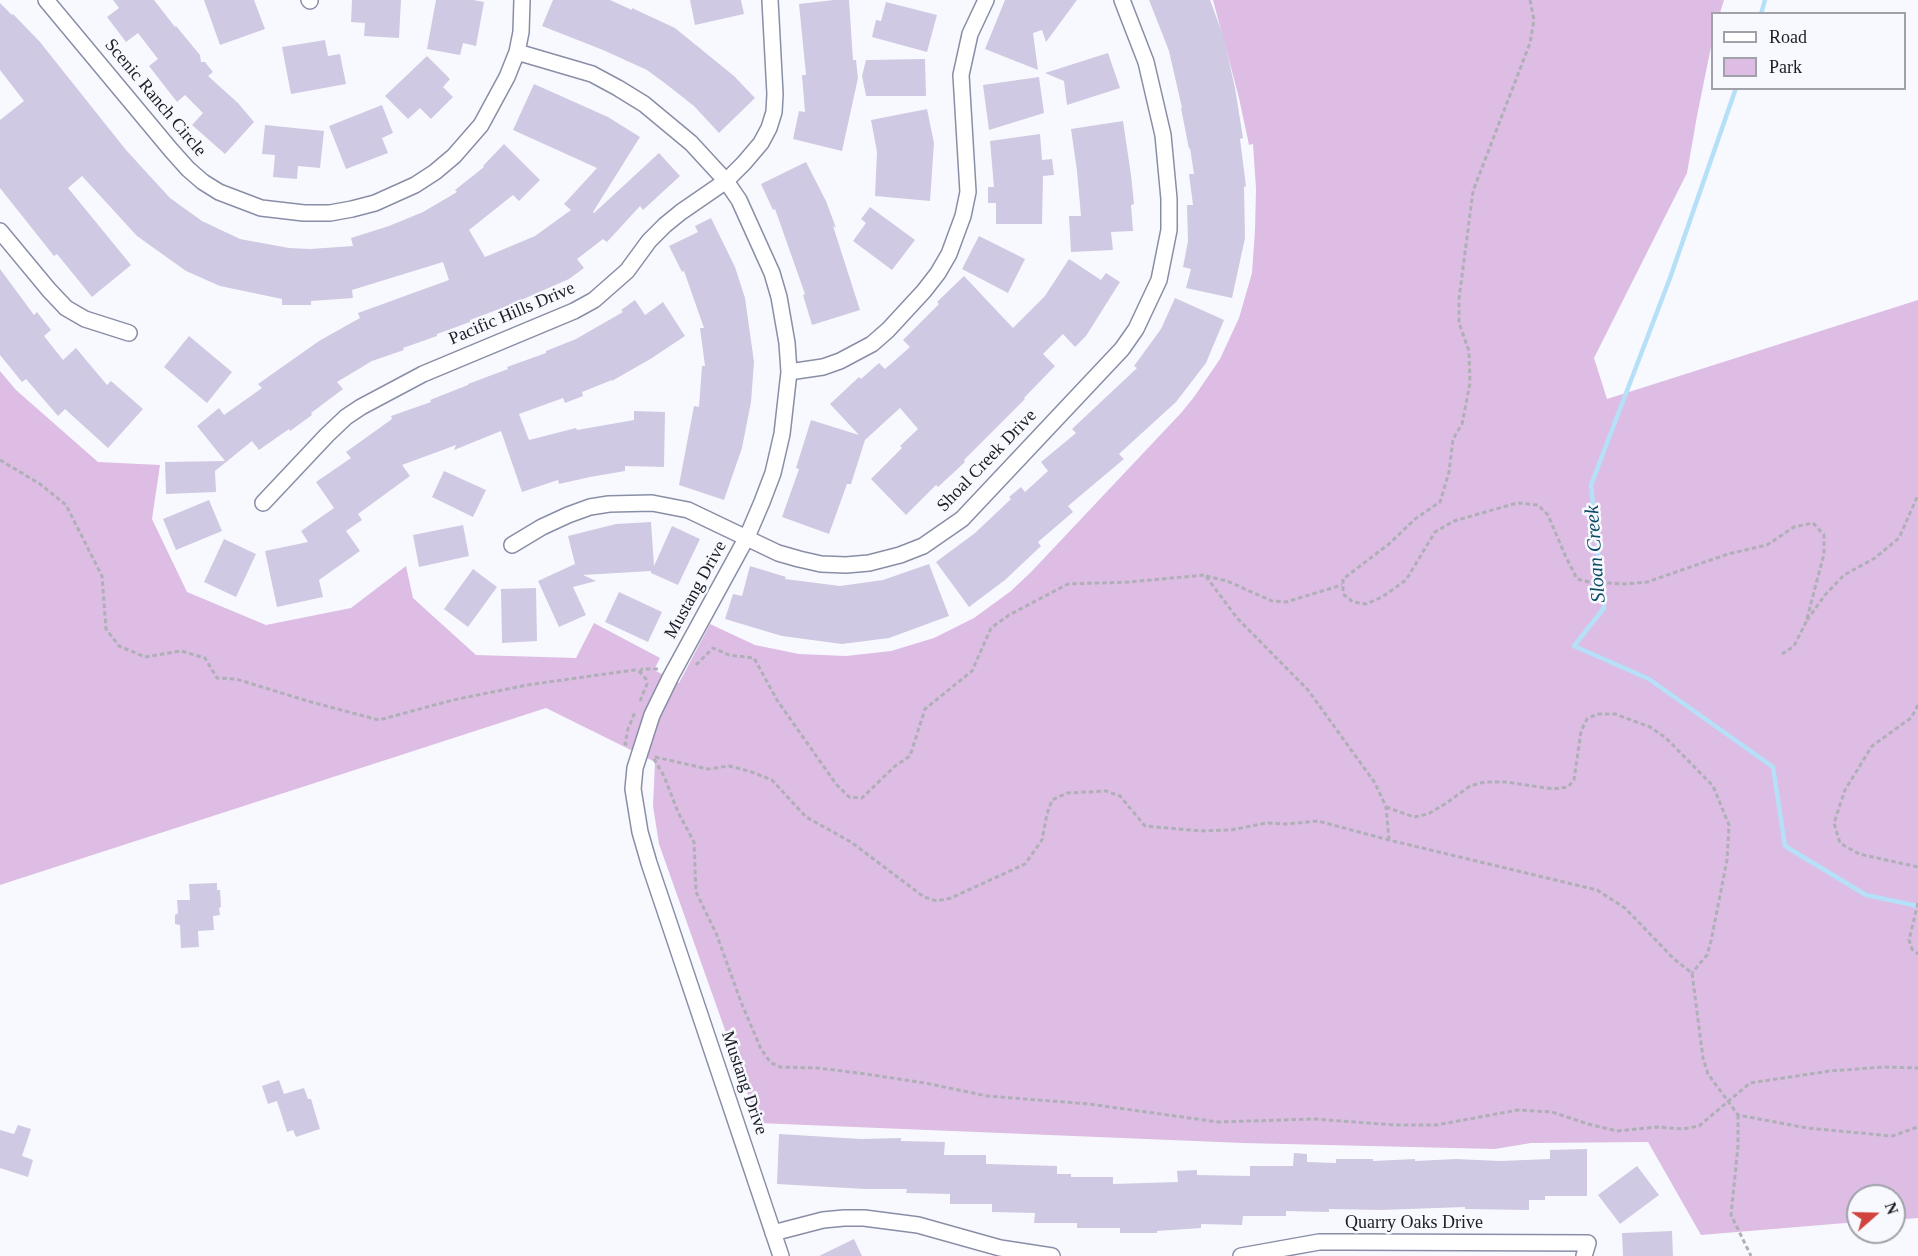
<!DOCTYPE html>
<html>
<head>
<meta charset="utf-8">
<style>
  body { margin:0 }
  #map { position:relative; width:1918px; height:1256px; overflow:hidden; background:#f8f9ff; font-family:"Times New Roman",serif }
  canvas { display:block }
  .legend { position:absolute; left:1711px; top:12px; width:195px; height:78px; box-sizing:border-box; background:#f8f9ff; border:2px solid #a0a1a9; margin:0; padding:8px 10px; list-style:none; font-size:18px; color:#1b1d27 }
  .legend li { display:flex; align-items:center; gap:12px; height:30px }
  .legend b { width:30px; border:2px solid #a0a1a9 }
  .north { position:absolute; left:1846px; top:1184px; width:60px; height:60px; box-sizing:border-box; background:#f8f9ff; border:2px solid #a0a1a9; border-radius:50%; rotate:70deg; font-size:16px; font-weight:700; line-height:24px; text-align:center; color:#1b1d27 }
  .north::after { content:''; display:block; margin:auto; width:21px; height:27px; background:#d1433d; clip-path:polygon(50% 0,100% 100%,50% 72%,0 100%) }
</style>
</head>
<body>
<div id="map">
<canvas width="1918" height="1256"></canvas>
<ul class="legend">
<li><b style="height:8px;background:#fff"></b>Road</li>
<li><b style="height:16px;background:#ddbde4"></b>Park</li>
</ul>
<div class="north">N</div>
</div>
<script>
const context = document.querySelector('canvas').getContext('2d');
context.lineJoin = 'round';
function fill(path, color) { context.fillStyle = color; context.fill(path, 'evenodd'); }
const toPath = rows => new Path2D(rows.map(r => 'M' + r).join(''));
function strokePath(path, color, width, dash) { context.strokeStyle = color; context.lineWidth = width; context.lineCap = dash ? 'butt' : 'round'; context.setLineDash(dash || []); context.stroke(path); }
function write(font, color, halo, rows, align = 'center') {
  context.font = font + ' "Times New Roman",serif'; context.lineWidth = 5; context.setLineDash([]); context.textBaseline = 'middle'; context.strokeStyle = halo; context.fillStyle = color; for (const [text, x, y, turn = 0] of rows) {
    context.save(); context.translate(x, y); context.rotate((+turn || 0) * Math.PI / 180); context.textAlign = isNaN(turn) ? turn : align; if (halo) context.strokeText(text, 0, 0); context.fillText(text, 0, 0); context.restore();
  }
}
const green = toPath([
  [1213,0,1724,0,1720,13,1712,14,1712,42,1697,116,1687,173,1594,358,1607,399,1918,300,1918,1218,1894,1220,1894,1196,1858,1196,1858,1222,1701,1235,1648,1142,1531,1143,1495,1149,1243,1143,758,1123,659,844,653,806,655,762,546,708,0,885,0,371,16,390,98,462,160,465,152,519,187,592,266,625,351,608,406,566,413,598,476,655,576,658,594,623,660,658,654,670,679,683,710,624,755,645,799,654,846,656,891,651,934,638,974,618,1011,591,1032,571,1181,413,1194,397,1220,359,1239,318,1252,273,1255,230,1256,189,1253,144,1249,145,1239,98]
]);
const stream = toPath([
  [1761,14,1765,0],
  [1736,88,1670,278,1591,485,1604,608,1574,646,1649,679,1773,767,1785,846,1866,895,1918,906]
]);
const building = toPath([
  [113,0,154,0,175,27,176,26,200,55,201,62,205,62,213,72,208,76,238,103,254,122,225,154,192,125,203,113,185,95,177,102,149,66,158,59,138,33,126,42,107,17,119,8],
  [204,0,254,0,265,29,220,45],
  [352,0,401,0,399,38,364,36,365,23,351,22],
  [436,0,473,0,484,2,476,46,463,43,460,55,427,49],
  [553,0,610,0,632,10,632,8,675,28,734,76,755,98,719,133,694,106,666,84,647,70,603,50,542,26],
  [690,0,741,0,744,14,695,25],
  [834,0,849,0,853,60,856,60,858,78,842,151,793,139,799,111,805,112,802,75,806,75,799,4],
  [1005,0,1077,0,1046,42,1042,30,1033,33,1038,70,985,49],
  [1149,0,1210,0,1223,35,1235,88,1243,138,1240,139,1246,186,1244,187,1245,238,1232,298,1186,288,1191,269,1183,267,1188,241,1187,205,1193,205,1189,174,1194,174,1190,148,1189,149,1181,108,1182,108,1169,51],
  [886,2,937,15,927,52,872,37,876,20,881,21],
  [0,3,12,15,13,14,40,42,126,150,170,198,202,221,240,239,289,248,310,249,353,246,351,238,389,226,423,212,457,192,455,190,484,167,483,166,504,144,540,180,519,201,513,195,469,230,485,257,535,236,571,210,564,204,597,168,513,130,534,84,608,117,640,137,593,212,594,213,659,153,680,176,643,210,640,206,607,242,603,239,577,259,584,268,569,279,510,305,470,320,470,322,437,334,437,336,403,348,404,350,372,361,337,382,343,389,311,413,312,415,290,431,289,429,259,450,252,441,215,471,216,492,166,494,165,462,225,461,197,426,219,408,224,415,262,388,258,384,319,341,360,318,358,313,449,280,443,262,352,290,353,298,311,301,311,305,282,305,282,299,220,286,186,271,137,236,82,176,68,188,131,265,92,297,57,254,54,256,0,188,0,120,24,101,0,70],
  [325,40,328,56,340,54,346,84,291,94,282,47],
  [1108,53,1120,88,1067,105,1064,81,1045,73],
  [427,56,450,79,443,87,453,97,431,119,420,108,408,119,385,96],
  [925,59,926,96,866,96,862,76,866,60],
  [1039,77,1044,113,989,130,983,85],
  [382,105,393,133,382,138,388,153,346,169,329,126],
  [927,109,934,143,930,201,875,196,877,152,871,120],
  [1123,121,1131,175,1134,204,1131,205,1133,231,1111,232,1113,250,1071,252,1069,216,1081,216,1077,171,1071,129],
  [265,125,324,131,320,168,298,166,297,179,273,177,275,155,262,154],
  [1040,134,1042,160,1052,159,1054,175,1043,176,1042,224,996,224,996,203,988,203,988,187,994,187,990,141],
  [806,162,826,201,836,228,833,226,860,310,812,325,803,295,805,294,775,209,773,210,761,184],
  [870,207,915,240,892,270,853,241,866,223,861,219],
  [711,218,735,267,745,298,754,362,751,402,742,448,724,500,679,485,694,406,699,407,702,366,705,366,700,328,704,328,684,271,682,272,669,246,698,232,695,226],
  [979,236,1025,259,1008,293,962,269],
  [1069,259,1101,280,1106,273,1120,282,1086,336,1075,347,1063,334,1043,354,1055,366,1024,398,1025,399,964,460,965,462,938,487,936,485,906,515,871,479,902,448,900,446,918,429,900,408,865,440,851,484,847,484,829,534,782,517,799,469,796,468,811,420,859,435,830,404,859,377,861,379,879,363,885,369,910,347,903,340,939,304,937,302,964,276,1013,328,1045,296],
  [0,269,34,315,37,312,51,330,44,336,63,360,76,348,107,385,111,381,143,409,108,448,65,409,58,416,26,379,22,382,0,355],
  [1175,298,1224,320,1206,363,1176,402,1119,454,1124,459,1068,506,1073,512,1038,542,1041,546,1005,580,969,607,936,562,975,533,1011,499,1009,497,1021,487,1025,492,1048,471,1041,462,1076,433,1072,429,1137,368,1134,366,1161,329],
  [635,300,645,315,663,302,685,336,652,358,612,381,612,380,582,392,583,396,565,403,563,398,519,414,529,440,576,428,577,430,634,420,634,411,665,412,664,467,625,466,625,471,590,477,559,484,558,480,522,492,501,431,454,450,456,445,402,465,410,476,358,514,362,520,346,531,360,551,319,580,323,597,277,607,265,551,308,542,301,531,334,508,316,482,351,458,346,452,392,419,391,416,431,402,430,400,468,385,468,384,508,369,507,367,546,353,546,351,576,339,623,312,621,310],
  [189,336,232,372,207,403,164,367],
  [444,471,486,490,473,517,432,497],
  [209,500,222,531,176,550,163,519],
  [651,522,654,566,672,526,700,539,678,585,651,573,651,571,583,575,596,581,573,587,586,615,559,627,538,581,575,564,568,536,616,524],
  [463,525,469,556,419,567,413,535],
  [224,539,256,554,236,597,204,582],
  [929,564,949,616,889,638,842,644,782,636,725,619,733,594,742,596,750,566,786,577,785,579,840,586,883,580],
  [473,569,497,587,468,627,444,609],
  [536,588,537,641,502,643,501,589],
  [619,592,662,612,648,642,605,622],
  [217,883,217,890,220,890,221,907,219,908,220,915,213,916,214,930,198,931,199,947,181,948,180,925,175,924,175,915,178,913,177,900,190,900,189,884],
  [279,1080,284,1094,304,1088,308,1099,311,1099,320,1129,296,1137,293,1130,287,1132,277,1101,268,1104,262,1086],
  [18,1125,31,1129,22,1156,33,1160,28,1177,0,1168,0,1130,14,1134],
  [779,1134,861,1139,901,1138,901,1141,945,1142,944,1155,986,1155,986,1164,1057,1166,1057,1174,1071,1174,1071,1177,1113,1177,1113,1184,1178,1182,1177,1171,1197,1170,1197,1175,1250,1176,1250,1166,1293,1166,1294,1153,1307,1154,1307,1162,1336,1163,1336,1159,1373,1159,1373,1161,1415,1159,1415,1161,1456,1159,1500,1161,1550,1159,1550,1150,1587,1149,1587,1196,1545,1196,1545,1200,1529,1200,1529,1210,1465,1209,1465,1207,1381,1210,1329,1209,1329,1212,1286,1211,1286,1216,1243,1216,1242,1225,1201,1224,1201,1228,1157,1231,1157,1233,1120,1233,1120,1228,1077,1228,1077,1223,1034,1223,1035,1213,992,1212,992,1204,950,1204,950,1194,906,1193,907,1189,865,1189,777,1184],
  [1637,1166,1659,1195,1620,1224,1598,1195],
  [1672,1231,1673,1256,1623,1256,1622,1233],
  [854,1239,862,1256,819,1256]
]);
const path = toPath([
  [1530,0,1534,20,1530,43,1473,191,1459,299,1459,323,1469,351,1470,383,1462,424,1453,439,1449,472,1440,502,1415,519,1389,544,1343,579,1343,594,1353,602,1366,604,1382,597,1406,580,1435,532,1454,521,1517,503,1538,505,1548,515,1565,555,1577,579,1589,582,1625,584,1647,582,1728,554,1767,545,1794,527,1813,523,1824,535,1824,554,1806,622,1794,646,1782,654],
  [0,460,40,484,66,505,102,576,106,629,119,646,145,657,181,651,205,658,217,678,236,679,311,702,379,720,453,700,527,685,634,670,640,672,646,679,647,684,640,701],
  [1206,576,1227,581,1272,601,1286,602,1342,585],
  [1807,620,1825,595,1844,575,1875,558,1899,538,1918,495],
  [696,665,713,648,729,655,754,658,777,700,836,784,849,797,862,798,895,766,910,756,925,709,972,671,991,628,1009,615,1068,584,1129,582,1205,575,1237,618,1308,690,1375,783,1386,807,1389,840],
  [640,672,642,669,658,669],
  [1918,705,1911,718,1872,746,1845,790,1834,823,1840,843,1859,854,1918,867],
  [627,745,625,744,628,729,635,712],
  [655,757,708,769,729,766,749,771,772,780,806,817,851,842,924,897,937,901,951,898,1025,864,1042,840,1047,814,1052,800,1067,793,1106,791,1120,796,1145,826,1201,831,1231,830,1266,823,1286,824,1318,821,1389,840,1597,890,1625,908,1674,959,1692,973,1703,1058,1708,1074,1738,1115,1807,1128,1892,1136,1918,1127],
  [654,759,664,776,678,812,694,842,696,892,716,933,741,1002,761,1049,771,1063,780,1067,818,1068,866,1074,925,1083,987,1096,1089,1104,1218,1122,1314,1119,1395,1125,1436,1125,1518,1110,1552,1112,1588,1124,1617,1131,1657,1127,1683,1129,1699,1126,1750,1083,1830,1071,1884,1067,1918,1068],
  [1386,807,1414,817,1428,814,1445,804,1470,786,1485,782,1506,782,1553,789,1568,787,1574,780,1581,731,1587,719,1597,714,1615,714,1650,727,1666,738,1713,786,1729,825,1727,860,1711,941,1707,955,1692,973],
  [1918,903,1909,940,1912,949,1918,954],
  [1738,1115,1738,1146,1731,1215,1751,1256]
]);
const minor = toPath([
  [46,0,171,150,188,169,203,182,219,192,261,208,304,213,330,213,352,209,375,203,415,185,435,172,454,156,481,125,507,77,517,52,521,32,522,0],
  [309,0,310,1],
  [517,52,592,74,618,88,644,104,691,143,726,181,739,200,772,273,779,297,787,343,789,372,782,434,773,473,762,502,747,537,671,676,652,715,635,768,633,789,640,832,649,863,781,1256],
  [0,231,49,290,66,308,85,319,129,333],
  [789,372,823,367,840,361,872,344,888,330,924,291,938,273,949,254,963,216,968,192,961,75,970,34,986,0],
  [263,503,327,435,346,417,361,407,423,374,574,311,594,300,627,271,649,241,665,225,681,212,726,181,744,163,761,143,769,128,774,112,775,94,770,0],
  [512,545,542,527,568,515,590,507,609,504,652,503,688,510,778,553,799,559,821,564,846,565,869,563,900,555,923,546,962,519,1122,349,1136,329,1159,280,1169,230,1169,199,1163,135,1146,62,1122,0],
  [773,1233,823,1220,844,1218,864,1218,918,1225,1000,1248,1052,1256],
  [1241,1256,1319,1242,1348,1242,1588,1243,1584,1256]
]);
const streetNames = [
  ["Scenic Ranch Circle",155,98,50],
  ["Pacific Hills Drive",512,314,-23],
  ["Shoal Creek Drive",987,461,-46],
  ["Mustang Drive",696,590,-61],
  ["Mustang Drive",744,1083,71],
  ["Quarry Oaks Drive",1414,1223]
];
const waterNames = [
  ["Sloan Creek",1596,554,-94]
];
fill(green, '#ddbde4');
strokePath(stream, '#b5e0f7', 4.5);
fill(building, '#d0c9e3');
strokePath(minor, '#888ea6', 18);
strokePath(path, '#afb0b7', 3, [4.5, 3]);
strokePath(minor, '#fff', 15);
write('18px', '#1b1d27', '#f8f9ff', streetNames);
write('italic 20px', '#0d4b64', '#f8f9ff', waterNames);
</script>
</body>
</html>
